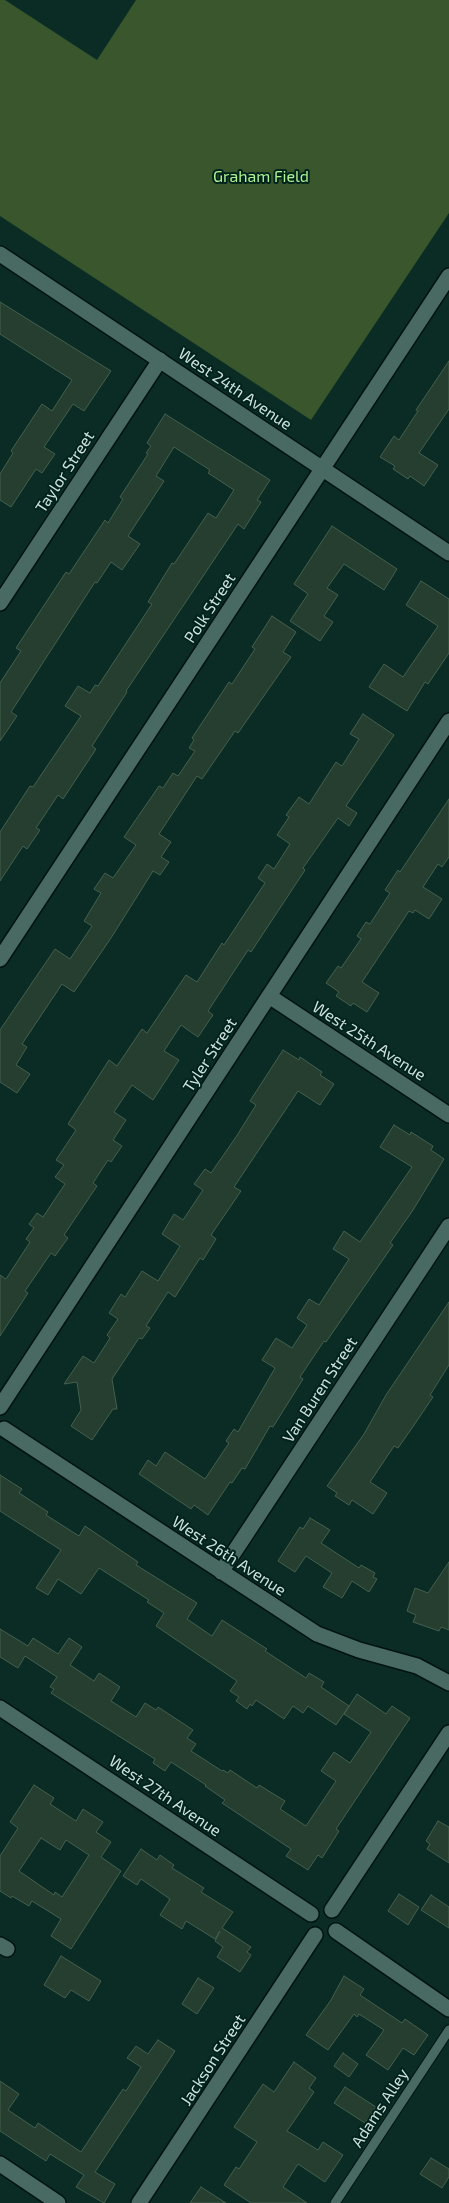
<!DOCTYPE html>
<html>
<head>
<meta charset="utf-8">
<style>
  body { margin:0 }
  canvas { display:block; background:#0a2c25 }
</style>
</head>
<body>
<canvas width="449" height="2203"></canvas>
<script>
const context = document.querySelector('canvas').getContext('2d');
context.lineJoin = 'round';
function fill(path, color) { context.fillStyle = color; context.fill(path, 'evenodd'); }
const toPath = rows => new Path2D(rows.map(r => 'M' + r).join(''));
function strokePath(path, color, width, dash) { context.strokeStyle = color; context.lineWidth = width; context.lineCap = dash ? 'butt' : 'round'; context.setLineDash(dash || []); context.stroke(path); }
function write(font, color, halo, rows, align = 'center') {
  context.font = font + ' "Exo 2",sans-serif'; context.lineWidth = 4; context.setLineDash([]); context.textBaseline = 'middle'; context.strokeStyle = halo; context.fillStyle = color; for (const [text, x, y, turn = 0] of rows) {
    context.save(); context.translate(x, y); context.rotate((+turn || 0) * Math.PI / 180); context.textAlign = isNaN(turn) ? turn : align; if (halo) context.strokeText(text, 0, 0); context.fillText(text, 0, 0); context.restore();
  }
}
const green = toPath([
  [0,0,5,0,97,60,136,0,449,0,449,213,311,420,0,216]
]);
const building = toPath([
  [0,302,111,371,84,411,73,404,44,447,55,454,42,473,36,469,11,507,0,500,0,474,13,453,11,451,42,404,52,411,72,380,0,334,0,302],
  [449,361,449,409,419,453,438,465,424,486,410,476,408,479,393,469,395,466,380,457,394,436,399,440,418,411,416,410,449,361],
  [165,414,270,480,257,500,261,502,244,529,238,524,126,691,127,692,92,746,96,749,63,799,58,795,36,828,40,830,27,849,23,846,0,881,0,832,30,786,33,787,81,716,65,706,78,686,90,693,95,685,98,686,152,604,148,602,172,563,174,564,208,513,216,518,234,490,208,473,210,470,174,447,156,476,164,481,128,536,140,544,122,570,111,562,97,583,95,582,11,712,17,716,0,741,0,683,21,651,16,648,66,572,69,574,105,520,108,523,123,499,120,497,148,454,146,453,151,446,147,443,165,414],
  [332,526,397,569,384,590,344,564,327,588,338,595,324,616,333,622,320,641,290,621,308,594,294,584,332,526],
  [421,581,449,599,449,653,428,684,425,682,407,711,369,687,384,664,403,677,438,626,406,605,421,581],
  [272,616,296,632,283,652,291,657,238,733,235,731,202,779,197,776,159,834,171,842,161,857,169,862,160,875,153,871,111,938,74,992,62,984,22,1044,27,1047,16,1065,30,1074,17,1093,0,1082,0,1030,55,949,70,959,92,926,84,921,101,893,94,889,105,873,113,878,136,845,124,837,159,786,163,788,173,773,178,776,195,751,189,748,194,740,192,738,229,682,232,684,255,649,252,647,272,616],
  [363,714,394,735,346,806,357,813,349,826,338,818,303,868,305,870,251,952,248,950,208,1011,213,1015,198,1037,181,1025,164,1051,179,1060,153,1100,132,1085,114,1112,126,1120,113,1140,122,1146,111,1162,108,1160,93,1183,97,1186,64,1235,68,1238,55,1256,51,1253,25,1291,28,1293,0,1336,0,1275,6,1279,30,1242,26,1239,34,1228,29,1224,37,1213,43,1217,65,1184,55,1177,64,1165,56,1160,76,1130,68,1124,109,1060,117,1066,142,1029,147,1033,186,975,197,982,222,943,224,945,265,883,258,878,267,864,274,869,290,844,277,835,289,817,286,815,299,797,309,804,336,762,342,766,359,739,350,734,363,714],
  [449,799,449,857,442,867,438,864,423,887,442,899,429,919,415,910,413,913,409,911,362,982,379,993,367,1012,353,1003,351,1006,336,996,339,992,326,983,338,966,341,968,361,939,357,936,366,922,370,924,390,893,385,890,398,870,400,872,449,799],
  [283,1050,299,1060,300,1057,322,1072,320,1075,334,1084,320,1105,298,1091,234,1187,241,1191,211,1235,216,1239,203,1260,200,1258,175,1297,168,1292,146,1326,150,1328,142,1339,139,1338,112,1379,117,1409,113,1409,92,1440,71,1426,81,1410,77,1382,64,1384,83,1356,94,1363,110,1338,107,1335,118,1319,109,1313,121,1294,125,1297,142,1271,158,1281,180,1246,162,1234,174,1214,183,1220,203,1190,194,1184,205,1169,211,1173,236,1137,256,1105,250,1101,283,1050],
  [394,1125,410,1135,411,1132,433,1146,431,1150,444,1159,413,1210,390,1243,393,1245,326,1342,324,1341,300,1377,303,1379,273,1427,270,1426,245,1469,242,1468,232,1483,230,1482,208,1515,194,1505,191,1509,139,1474,148,1460,156,1466,165,1452,205,1479,229,1443,226,1441,234,1429,238,1432,275,1368,262,1360,276,1338,292,1348,307,1325,297,1318,309,1299,319,1305,349,1259,333,1249,344,1231,360,1242,412,1167,380,1147,394,1125],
  [449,1302,449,1365,430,1395,433,1397,412,1428,398,1448,394,1446,370,1482,387,1493,373,1514,352,1500,349,1505,335,1496,337,1493,327,1486,364,1434,386,1395,449,1302],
  [0,1475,22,1489,19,1493,48,1512,46,1515,79,1536,85,1526,138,1562,136,1565,197,1603,187,1619,212,1636,222,1620,267,1649,265,1651,306,1678,309,1673,324,1682,321,1687,349,1706,336,1725,308,1706,303,1713,293,1706,284,1719,256,1700,252,1706,250,1704,247,1709,236,1701,239,1697,230,1691,237,1681,156,1626,164,1613,147,1602,149,1600,99,1568,81,1594,58,1579,48,1595,36,1588,61,1550,0,1511,0,1475],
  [310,1518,330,1530,321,1543,359,1568,361,1565,375,1573,373,1577,377,1579,369,1592,352,1581,342,1598,323,1587,332,1573,306,1556,295,1572,278,1561,300,1527,303,1529,310,1518],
  [449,1562,449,1630,441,1627,439,1631,413,1622,416,1615,407,1611,415,1588,428,1593,449,1562],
  [0,1629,28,1646,33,1638,58,1654,69,1638,82,1647,70,1665,94,1681,99,1673,120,1687,111,1701,136,1717,145,1703,156,1710,158,1707,193,1730,187,1738,196,1744,191,1751,222,1771,223,1770,228,1773,230,1770,257,1788,259,1785,285,1801,280,1809,306,1826,336,1781,321,1771,334,1752,350,1763,371,1732,344,1714,357,1694,386,1714,392,1706,410,1718,336,1829,339,1831,322,1858,318,1855,308,1870,286,1856,291,1849,222,1803,225,1800,205,1786,206,1785,171,1762,165,1771,153,1763,155,1759,51,1693,54,1689,50,1687,57,1677,25,1656,18,1668,0,1657,0,1629],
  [34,1785,54,1798,50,1804,76,1821,83,1809,103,1822,96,1832,111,1842,101,1857,121,1871,71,1949,51,1936,61,1919,32,1901,29,1906,12,1896,11,1898,0,1891,0,1856,18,1828,10,1822,34,1785],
  [41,1838,60,1850,66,1840,89,1855,62,1897,55,1892,54,1895,19,1871,41,1838],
  [438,1821,449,1827,449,1863,427,1849,430,1844,426,1841,438,1821],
  [141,1849,157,1860,160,1855,174,1865,172,1868,204,1888,201,1892,233,1912,222,1928,251,1947,247,1952,251,1955,240,1972,217,1957,223,1947,215,1941,220,1931,215,1939,186,1921,182,1929,160,1915,170,1899,141,1879,137,1885,123,1876,141,1849],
  [399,1894,419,1907,408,1925,388,1911,399,1894],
  [431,1895,449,1907,449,1928,421,1910,431,1895],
  [61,1956,101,1981,89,2001,71,1990,65,1998,44,1985,61,1956],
  [344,1976,364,1989,360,1995,402,2023,405,2019,428,2035,414,2055,403,2048,388,2070,366,2055,384,2030,359,2014,357,2017,354,2014,328,2050,306,2035,331,2000,344,1976],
  [198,1978,214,1988,197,2014,182,2004,198,1978],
  [158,2040,175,2051,95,2172,115,2184,104,2203,76,2187,84,2175,50,2154,46,2161,0,2131,0,2081,19,2094,8,2110,35,2128,38,2123,81,2152,123,2089,126,2091,141,2067,127,2058,136,2046,148,2054,158,2040],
  [343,2053,358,2064,349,2077,334,2066,343,2053],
  [294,2062,316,2078,309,2088,314,2092,287,2131,318,2150,323,2142,343,2155,325,2182,298,2164,283,2187,307,2203,251,2203,224,2185,236,2167,239,2169,257,2142,234,2127,263,2084,274,2092,294,2062],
  [345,2087,376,2107,365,2123,334,2103,345,2087],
  [431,2158,449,2169,449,2177,442,2188,420,2174,431,2158],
  [201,2187,226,2203,190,2203,201,2187]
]);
const lane = toPath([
  [335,2203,449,2030]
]);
const street = toPath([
  [0,603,160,360],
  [269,996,449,1115],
  [0,1407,449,721],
  [4,1429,317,1634,359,1650,417,1666,449,1683],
  [221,1572,449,1226],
  [0,1708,311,1914],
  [332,1910,449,1733],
  [336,1931,449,2009],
  [0,1945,7,1949],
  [139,2203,315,1935]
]);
const secondary = toPath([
  [0,254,449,553],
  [0,959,449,276],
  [0,2164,58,2203]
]);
const parkNames = [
  ["Graham Field",261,177]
];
const streetNames = [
  ["West 24th Avenue",235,389,34],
  ["Taylor Street",65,472,-57],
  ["Polk Street",210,608,-57],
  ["West 25th Avenue",369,1041,33],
  ["Tyler Street",210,1055,-57],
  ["Van Buren Street",320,1390,-57],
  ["West 26th Avenue",229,1556,33],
  ["West 27th Avenue",165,1796,34],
  ["Jackson Street",213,2060,-57],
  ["Adams Alley",380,2108,-57]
];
fill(green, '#39562c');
fill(building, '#253e2f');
strokePath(building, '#445f4e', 1);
strokePath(lane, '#00130f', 11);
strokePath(street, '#00130f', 18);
strokePath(secondary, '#00130f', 18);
strokePath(lane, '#486a62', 9);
strokePath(street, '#486a62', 15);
strokePath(secondary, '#486a62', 15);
write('16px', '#aef191', '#00231c', parkNames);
write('16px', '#cfe1dc', '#00231c', streetNames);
</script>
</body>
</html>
